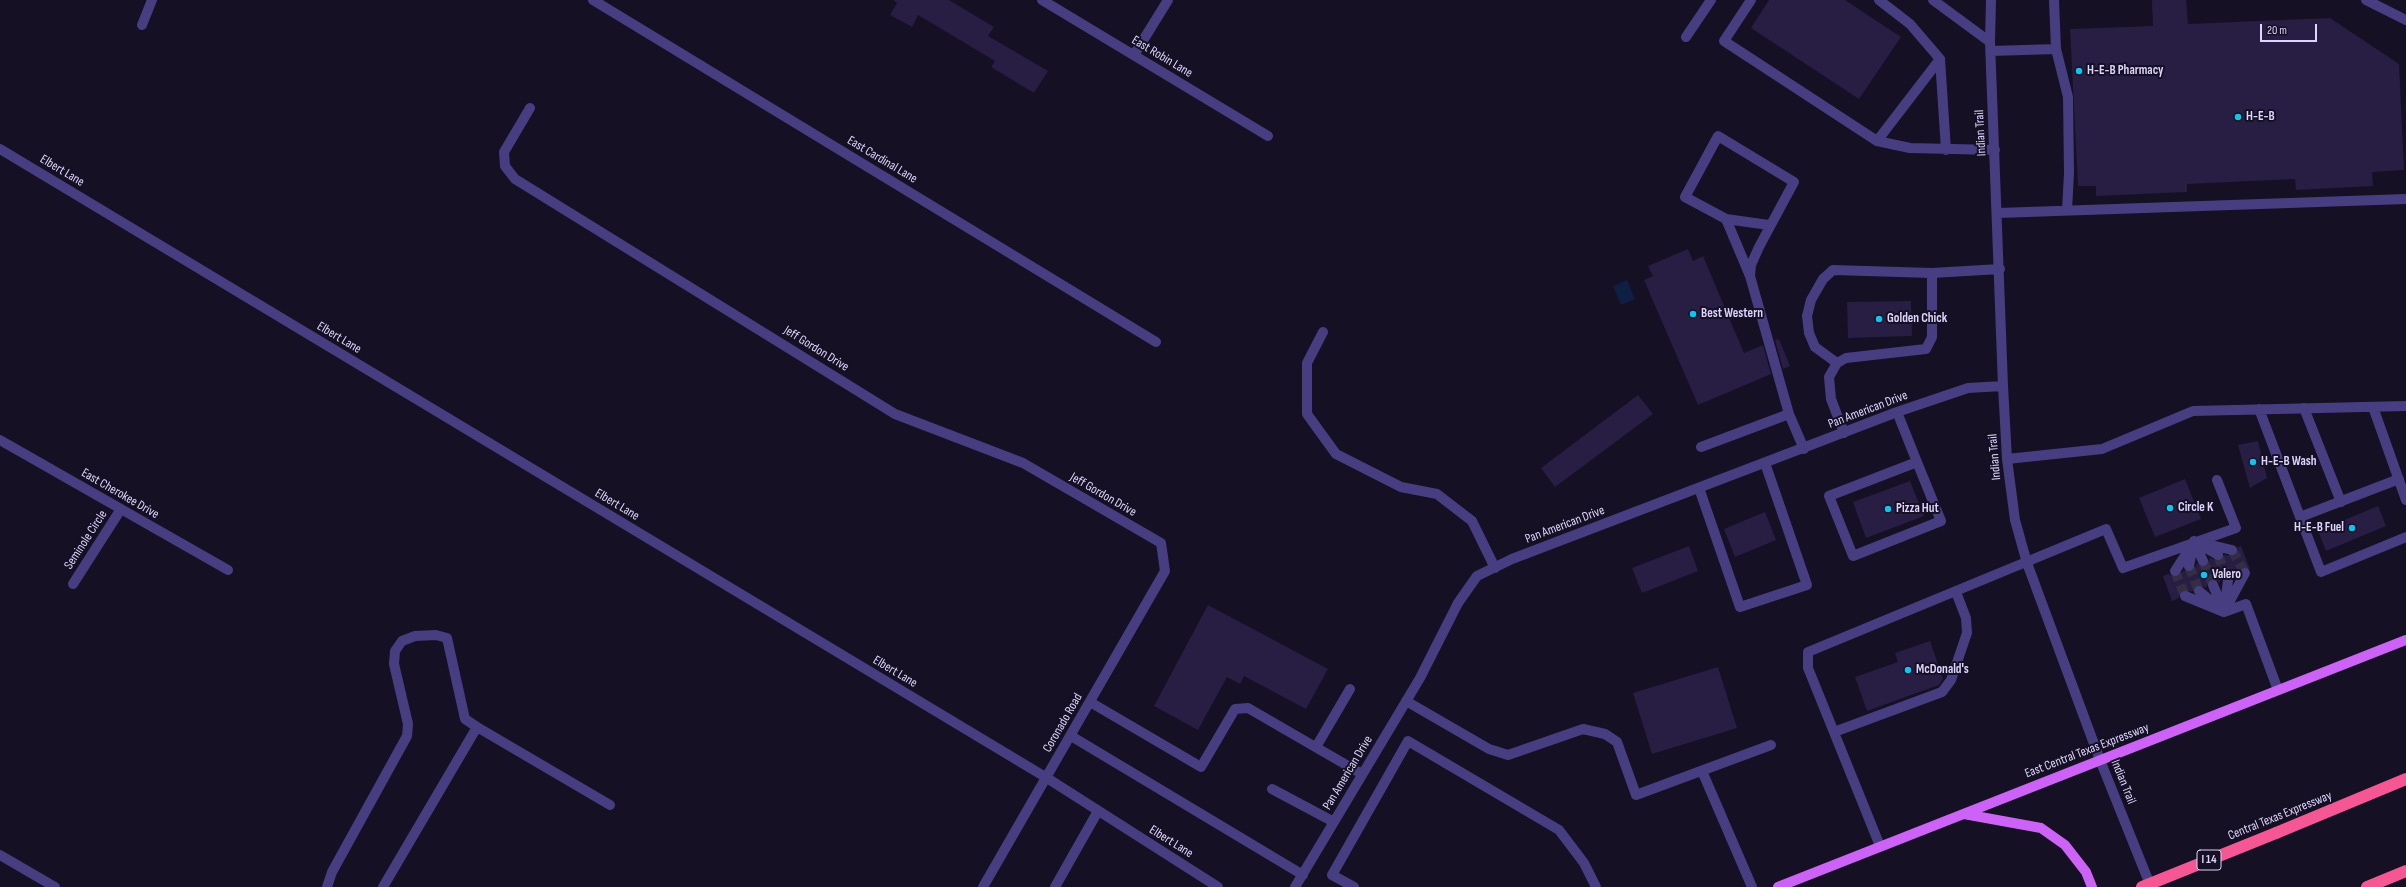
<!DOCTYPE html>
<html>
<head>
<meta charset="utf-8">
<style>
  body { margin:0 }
  #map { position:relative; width:2406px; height:887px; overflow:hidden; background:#151023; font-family:"Sofia Sans Condensed",sans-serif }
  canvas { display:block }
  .scale { position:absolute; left:2260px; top:24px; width:57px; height:18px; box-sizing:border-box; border:2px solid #ddd5fd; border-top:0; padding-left:5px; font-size:12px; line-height:14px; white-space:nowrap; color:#ddd5fd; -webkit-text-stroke:3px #151023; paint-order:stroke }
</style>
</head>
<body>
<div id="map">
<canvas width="2406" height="887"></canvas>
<div class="scale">20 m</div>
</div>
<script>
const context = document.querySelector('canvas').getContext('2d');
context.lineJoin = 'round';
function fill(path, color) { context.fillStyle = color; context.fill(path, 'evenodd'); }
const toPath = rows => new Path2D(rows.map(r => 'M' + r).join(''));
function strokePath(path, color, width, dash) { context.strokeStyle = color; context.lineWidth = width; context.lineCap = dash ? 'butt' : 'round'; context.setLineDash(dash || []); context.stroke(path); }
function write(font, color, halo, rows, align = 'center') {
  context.font = font + ' "Sofia Sans Condensed",sans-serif'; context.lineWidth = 4; context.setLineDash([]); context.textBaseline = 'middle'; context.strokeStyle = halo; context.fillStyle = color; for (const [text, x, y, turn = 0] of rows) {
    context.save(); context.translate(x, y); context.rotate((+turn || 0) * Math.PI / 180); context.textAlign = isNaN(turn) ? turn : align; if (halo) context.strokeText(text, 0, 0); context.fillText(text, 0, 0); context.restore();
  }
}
const water = toPath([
  [1627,280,1635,299,1621,305,1613,286]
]);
const building = toPath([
  [893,0,949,0,994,27,988,36,1048,71,1034,93,991,67,995,61,918,15,912,27,890,15,897,3],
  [1769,0,1845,0,1901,37,1859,99,1751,28],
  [2152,0,2186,0,2188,24,2330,18,2399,64,2404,170,2372,172,2373,186,2296,190,2295,179,2187,184,2187,192,2096,196,2096,186,2078,186,2070,29,2153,26],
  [1688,249,1693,261,1703,256,1744,353,1763,345,1771,374,1698,405,1644,280,1653,276,1648,266],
  [1911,301,1912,336,1848,338,1847,302],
  [1779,339,1790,366,1783,369,1775,340],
  [1638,395,1653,414,1555,487,1541,468],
  [2258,441,2267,478,2250,488,2238,445],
  [2185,479,2201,519,2155,537,2139,498],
  [1910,481,1924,516,1866,538,1853,502],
  [2378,506,2386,526,2326,551,2318,531],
  [1765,512,1776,540,1735,557,1724,529],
  [1689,546,1698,571,1642,593,1632,568],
  [2241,546,2250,569,2242,567,2234,577,2229,574,2225,574,2219,583,2217,580,2210,579,2206,588,2200,585,2194,587,2193,592,2184,590,2179,593,2179,598,2172,601,2163,576,2169,574,2172,577,2178,577,2184,570,2188,572,2194,571,2197,563,2200,566,2206,567,2210,558,2218,561,2223,559,2224,555,2234,556,2238,552,2238,547],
  [1208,605,1328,669,1306,709,1244,676,1240,684,1227,677,1198,730,1154,706],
  [1930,641,1943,679,1939,685,1867,711,1855,677,1898,662,1895,653],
  [1718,667,1737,728,1652,754,1633,693]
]);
const minorTunnel = toPath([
  [2232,550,2245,573],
  [2218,555,2228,580],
  [2203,561,2213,585],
  [2189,566,2199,591],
  [2175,571,2185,596]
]);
const minor = toPath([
  [593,0,1156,342],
  [1042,0,1268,136],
  [1751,0,1724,41,1877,141,1910,148,1995,150],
  [1933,0,1990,42],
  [1991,0,1990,42,2003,386,2007,459,2015,520,2027,563,2100,760,2151,887],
  [2366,0,2406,20],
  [142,25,152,0],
  [1686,37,1711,0],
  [2056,49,2068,97,2069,173,2067,210],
  [1991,51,2056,49,2054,0],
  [1134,55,1168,0],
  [1940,59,1946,150],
  [530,108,504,152,505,166,515,179,895,414,1023,463,1161,543,1165,571,983,887],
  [1877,141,1940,59,1910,24,1879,0],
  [0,149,1047,778,1218,887],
  [1998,213,2406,199],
  [1726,219,1769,225],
  [1750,276,1751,265,1759,247,1794,182,1718,136,1685,197,1726,219,1750,276,1789,414,1804,449],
  [1323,332,1307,363,1307,414,1336,454,1401,487,1437,494,1472,521,1495,568],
  [1837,363,1815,347,1809,333,1807,316,1811,300,1823,279,1833,270,1932,273],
  [2373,407,2406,500],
  [2304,408,2341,502],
  [2259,409,2321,572,2406,537],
  [1897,412,1917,462,1941,521,1853,556,1829,496,1917,462],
  [1844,433,1831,399,1829,377,1837,363,1846,358,1926,349,1932,337,1932,273,2000,269],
  [0,440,228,570],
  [1701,447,1789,414],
  [2007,459,2102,449,2193,411,2406,406],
  [1699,488,1740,607,1807,585,1765,463],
  [2300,517,2399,479],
  [2203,561,2194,541,2218,555],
  [2189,566,2194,541,2232,550],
  [2175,571,2190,548],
  [2228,580,2224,612,2245,573],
  [73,584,121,509],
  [2213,585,2224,612,2246,604,2278,690],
  [2185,596,2224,612,2199,591],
  [1406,701,1489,749,1508,755,1583,729,1605,734,1617,742,1636,795,1771,745],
  [1090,702,1201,767,1235,709,1248,708,1362,774],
  [1834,732,1942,692,1951,680,1967,633,1966,618,1956,592],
  [1071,736,1303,875],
  [1316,747,1350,689],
  [1702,771,1752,887],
  [1272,789,1334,822],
  [1880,846,1808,668,1808,652,2106,529,2123,568,2236,528,2217,480],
  [0,855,55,887],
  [327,887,332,872,407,736,408,724,394,664,395,651,402,641,415,636,436,635,447,638,465,719,477,727],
  [383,887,477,727,610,805],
  [1055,887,1098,811],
  [1295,887,1420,678,1458,603,1477,576,1512,559,1897,412,1968,388,2003,386],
  [1354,887,1332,875,1408,741,1559,830,1584,863,1596,887]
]);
const major = toPath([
  [1964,814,2041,828,2065,845,2086,872,2092,887],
  [1778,887,2406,640]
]);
const highway = toPath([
  [2276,833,2406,779],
  [2367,887,2406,871]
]);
const highwayBridge = toPath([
  [2142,887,2276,833]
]);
const markers = [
  [2079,71,4,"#0ec5ef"],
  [2238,117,4,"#0ec5ef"],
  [1693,314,4,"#0ec5ef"],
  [1879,319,4,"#0ec5ef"],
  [2253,462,4,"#0ec5ef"],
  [2170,508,4,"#0ec5ef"],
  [1888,509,4,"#0ec5ef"],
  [2352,528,4,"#0ec5ef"],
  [2204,575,4,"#0ec5ef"],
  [1908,670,4,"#0ec5ef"]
];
const shields = [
  [2209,860,24]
];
const shieldNames = [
  ["I 14",2209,860]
];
const streetNames = [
  ["East Robin Lane",1162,57,31],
  ["Indian Trail",1981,133,-93],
  ["East Cardinal Lane",882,160,31],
  ["Elbert Lane",62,171,31],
  ["Elbert Lane",339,338,31],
  ["Jeff Gordon Drive",816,349,32],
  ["Pan American Drive",1868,410,-21],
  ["Indian Trail",1995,457,-95],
  ["East Cherokee Drive",120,494,30],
  ["Jeff Gordon Drive",1103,495,30],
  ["Elbert Lane",617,505,31],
  ["Pan American Drive",1565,525,-21],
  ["Seminole Circle",86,540,-57],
  ["Elbert Lane",895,672,31],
  ["Coronado Road",1063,723,-60],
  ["East Central Texas Expressway",2087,751,-21],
  ["Pan American Drive",1348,773,-59],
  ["Indian Trail",2123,782,68],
  ["Central Texas Expressway",2280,816,-22],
  ["Elbert Lane",1171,842,32]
];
const poiNames = [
  ["H-E-B Pharmacy",2087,71],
  ["H-E-B",2246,117],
  ["Best Western",1701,314],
  ["Golden Chick",1887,319],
  ["H-E-B Wash",2261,462],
  ["Circle K",2178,508],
  ["Pizza Hut",1896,509],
  ["H-E-B Fuel",2344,528,"right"],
  ["Valero",2212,575],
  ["McDonald's",1916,670]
];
fill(water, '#0f1e43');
fill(building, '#281d43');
strokePath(minorTunnel, '#332e44', 10, [10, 5]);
strokePath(minor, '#463e80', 10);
strokePath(major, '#cc62f6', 10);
strokePath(highway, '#f55795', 12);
strokePath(highwayBridge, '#f55795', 12);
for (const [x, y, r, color] of markers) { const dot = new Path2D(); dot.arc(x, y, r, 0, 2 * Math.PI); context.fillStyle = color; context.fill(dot); strokePath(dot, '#151023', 1.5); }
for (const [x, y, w] of shields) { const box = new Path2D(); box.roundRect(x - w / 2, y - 10, w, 20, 3); context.fillStyle = '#151023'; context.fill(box); strokePath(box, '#ddd5fd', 1); }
write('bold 12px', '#ddd5fd', null, shieldNames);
write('13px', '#ddd5fd', '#151023', streetNames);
write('bold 13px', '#ddd5fd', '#151023', poiNames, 'left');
</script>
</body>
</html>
